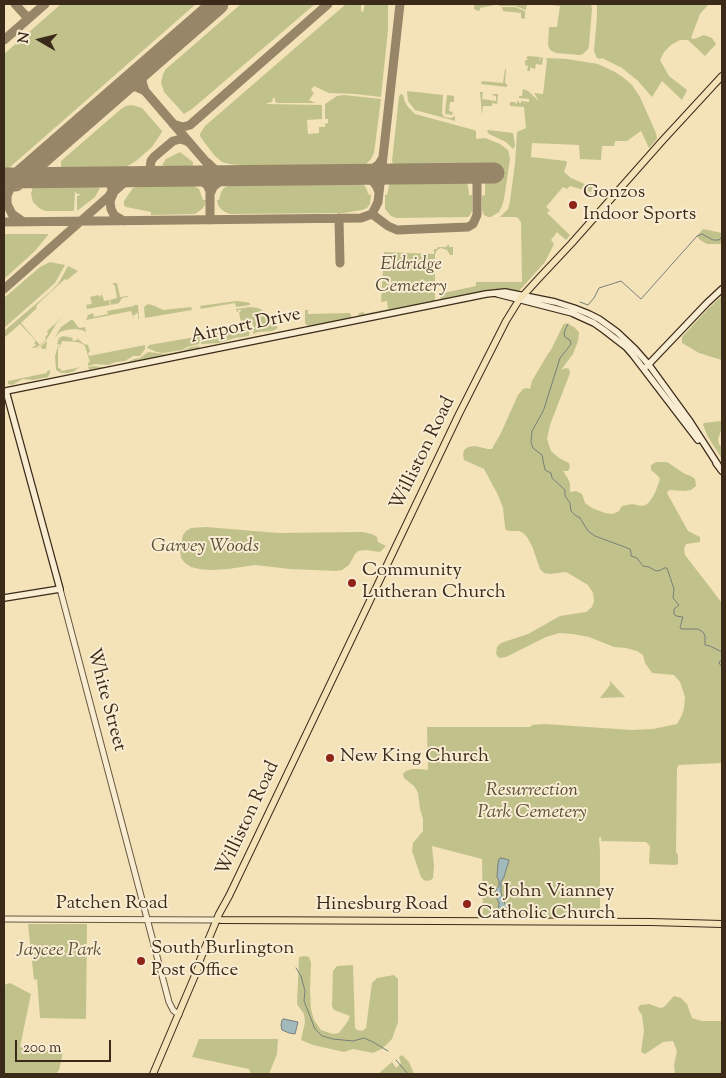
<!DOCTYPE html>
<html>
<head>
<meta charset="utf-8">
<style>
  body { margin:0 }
  #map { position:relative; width:726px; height:1078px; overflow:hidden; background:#f4e2b9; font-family:"Sorts Mill Goudy",serif }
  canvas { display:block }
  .frame { position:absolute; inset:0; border:5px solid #3b2a19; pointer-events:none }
  .north { position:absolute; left:15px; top:15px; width:50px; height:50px; -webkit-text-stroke:4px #f8ecd2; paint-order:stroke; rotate:278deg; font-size:14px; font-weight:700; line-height:20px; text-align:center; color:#3b2a19 }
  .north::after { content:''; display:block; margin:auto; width:18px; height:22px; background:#3b2a19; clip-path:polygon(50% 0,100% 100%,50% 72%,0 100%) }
  .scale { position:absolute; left:15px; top:1040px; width:96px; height:22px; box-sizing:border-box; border:2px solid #3b2a19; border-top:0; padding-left:6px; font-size:15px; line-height:18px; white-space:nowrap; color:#3b2a19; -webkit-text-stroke:4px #f8ecd2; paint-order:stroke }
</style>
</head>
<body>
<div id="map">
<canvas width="726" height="1078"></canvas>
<div class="frame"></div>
<div class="north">N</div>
<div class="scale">200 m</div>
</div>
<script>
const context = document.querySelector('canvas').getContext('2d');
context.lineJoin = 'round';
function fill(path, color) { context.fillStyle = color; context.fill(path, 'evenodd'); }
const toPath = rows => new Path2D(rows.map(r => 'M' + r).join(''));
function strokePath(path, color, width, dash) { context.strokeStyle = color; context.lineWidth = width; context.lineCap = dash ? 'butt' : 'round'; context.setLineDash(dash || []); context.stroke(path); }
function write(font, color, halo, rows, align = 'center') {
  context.font = font + ' "Sorts Mill Goudy",serif'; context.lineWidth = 4; context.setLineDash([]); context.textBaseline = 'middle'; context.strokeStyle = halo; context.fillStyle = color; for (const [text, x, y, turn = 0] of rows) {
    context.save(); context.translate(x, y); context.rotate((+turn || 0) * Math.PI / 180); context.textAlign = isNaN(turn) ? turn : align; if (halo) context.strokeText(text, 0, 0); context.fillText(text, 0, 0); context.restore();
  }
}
const green = toPath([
  [61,4,196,4,9,168,4,170,4,54],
  [241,4,315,4,192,109,184,114,164,92,161,83,163,74,166,69],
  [346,4,361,4,361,11,363,12,365,4,388,4,388,29,381,97,355,94,329,93,314,86,311,90,314,93,309,100,316,103,278,103,275,102,275,98,273,98,272,102,267,103,267,104,322,105,322,119,307,120,308,134,319,133,319,127,325,127,325,124,328,123,328,119,325,119,325,104,337,96,344,95,381,99,374,153,371,159,366,164,360,166,251,166,229,164,222,162,215,156,204,142,200,136,200,134,205,126],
  [474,4,527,4,526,10,515,6,499,6,499,4,480,8,480,10,478,11,474,9],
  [551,4,591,4,592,9,589,45,588,49,583,54,580,55,556,53,550,50,548,45,549,27,557,27,560,6,551,5],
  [597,4,709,4,700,14,691,38,694,39,704,35,712,38,716,44,705,56,688,40,680,40,671,45,664,52,660,60,669,76,687,90,682,100,662,81,652,97,637,80,622,68,602,58,600,59,597,58,594,51,597,16],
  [502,7,515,7,525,11,525,19,521,18,521,13,503,11],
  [528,56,540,57,539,61,540,60,541,57,543,58,542,65,536,64,535,69,531,68,532,66,530,68,530,71,527,71,528,66,525,65,525,61,528,59,526,58],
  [546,58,567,59,598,64,615,72,624,78,632,85,640,97,656,133,657,139,649,148,641,131,627,141,615,141,614,146,602,146,601,160,580,159,579,145,532,143,531,157,566,161,567,163,564,172,571,178,594,188,591,192,570,186,567,189,563,187,546,207,550,210,547,213,570,235,566,240,557,232,551,240,554,244,545,262,519,291,441,300,439,294,476,286,476,282,522,282,521,222,518,218,515,217,500,217,508,209,510,201,515,163,517,132,526,128,524,107,510,106,510,102,515,102,516,104,517,103,517,101,519,101,519,103,521,103,521,101,529,102,529,99,519,98,519,96,522,96,523,89,528,91,539,101,534,93,543,94,547,61],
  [505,69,506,69,505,83,507,84,507,87,481,84,482,81,503,83],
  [407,91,443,95,442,113,444,117,451,118,455,116,455,121,463,123,415,110,408,101],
  [480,92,483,92,482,99,496,101,496,96,492,95,493,94,498,94,498,95,497,104,492,103,492,106,483,106,482,115],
  [401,94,403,95,405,102,408,107,415,114,474,130,476,131,476,139,485,138,500,144,508,150,510,159,504,199,502,206,499,212,491,217,488,217,484,215,482,210,482,196,485,195,485,182,494,181,493,165,396,165,393,164,392,161,399,96],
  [447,95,454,96,454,102,450,102,449,111,453,112,452,115,446,114,445,113],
  [132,105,142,108,162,131,162,132,152,147,136,161,126,167,116,168,61,169,61,161,121,109,126,106],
  [488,130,513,133,515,145,514,148,513,149,506,142,489,134,487,131],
  [180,152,193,162,193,165,191,167,172,168,162,165,166,159],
  [464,182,468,185,469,195,472,195,472,211,470,215,468,217,396,218,391,216,385,209,385,195,387,195,389,186,390,183],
  [356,183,361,184,365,186,367,190,368,194,371,195,370,204,367,208,362,210,344,213,230,214,225,212,221,209,218,205,217,200,219,200,221,192,224,188,232,184],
  [145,185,192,185,199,189,203,200,206,200,205,205,202,209,195,214,151,215,151,212,126,207,124,205,124,201,133,188],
  [33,186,90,186,100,188,95,197,77,211,77,196,80,195,80,194,77,194,75,191,74,210,73,211,45,211,39,208,33,202,31,194],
  [703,229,722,233,722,242,720,244,707,244,700,240,697,236],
  [4,234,48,234,48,235,35,251,4,279],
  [449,244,449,247,453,247,453,255,450,255,447,250,441,248,437,250,435,254,435,301,396,310,394,308,394,310,358,317,359,313,364,312,364,314,388,309,387,301,381,302,384,252,434,254,434,249,437,249,438,247,446,247],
  [50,262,65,265,55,283,4,328,4,298,40,267],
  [68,266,78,271,67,280,65,279,42,300,36,306,37,308,21,323,40,345,46,339,45,337,48,334,47,331,64,316,56,324,47,339,41,345,36,347,40,347,47,341,46,349,42,349,41,347,31,348,36,345,34,343,36,341,20,324,4,338,4,331,50,292,58,284],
  [112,283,117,283,120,297,128,296,128,297,122,298,119,303,111,305,110,300,117,298,115,286],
  [102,294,104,301,109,300,110,305,87,309,86,305,92,304,90,297,98,295,100,297],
  [722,296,722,360,699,353,682,343,682,337,708,309],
  [237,301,245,302,250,303,250,305,236,307,235,303,200,309,201,307,199,306],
  [148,304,155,306,163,310,191,307,192,310,145,318,144,307],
  [134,305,138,305,139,319,136,319,138,319,138,314,136,313,135,315,133,315,134,320,131,311,86,320,88,315,93,313,94,317,108,314,107,311,134,306],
  [250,307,258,308,262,310,271,319,278,328,272,331,258,332,253,334,254,328,253,324,248,322,241,323,239,312,241,311,241,310,238,310,238,312,237,312,236,309],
  [305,310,308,310,308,314,350,313,352,318,326,324,308,326,305,323],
  [71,320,73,320,78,327,80,328,85,327,86,332,82,330,75,329,66,330,60,332,55,337,61,327],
  [566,323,574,327,579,332,578,341,573,354,561,370,566,368,569,369,570,373,550,425,547,439,551,451,559,458,569,463,570,467,568,471,563,471,567,477,570,483,570,492,576,491,582,494,585,503,592,508,605,513,613,514,619,511,622,506,632,504,641,506,646,505,650,501,655,493,660,479,658,476,651,470,651,465,656,462,667,462,685,474,691,476,695,479,696,486,691,490,684,491,669,490,667,493,688,531,700,537,700,542,686,544,684,549,685,555,722,603,722,763,679,765,677,768,676,852,678,855,678,863,676,865,650,864,649,862,650,846,646,842,601,841,601,837,599,837,600,852,600,917,483,917,482,859,432,846,434,866,433,878,431,880,427,881,424,880,421,877,412,851,413,843,423,831,423,819,420,809,418,793,416,789,414,786,404,778,403,774,406,771,413,769,420,769,428,770,427,727,530,727,532,725,544,724,632,730,653,729,677,724,682,715,684,708,685,697,680,682,674,675,652,673,645,663,643,655,637,651,626,648,614,647,589,637,573,634,559,633,546,637,506,657,499,658,496,654,497,647,501,643,528,634,560,616,586,612,592,607,594,601,593,593,588,585,573,576,566,572,550,574,544,573,540,569,532,546,527,537,523,533,519,531,510,531,506,530,505,527,503,508,498,495,484,469,464,460,463,455,464,450,468,447,475,446,488,449,492,449,494,445,500,435,518,395,523,389,527,388,530,389,532,381,546,357,552,348,563,325],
  [245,326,250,328,249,336,235,338,219,343,201,344,202,337,204,337,204,335,242,329,242,327],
  [63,336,73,338,72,340,74,341,78,339,84,344,88,345,90,352,88,353,89,356,145,345,145,349,140,356,133,356,125,361,116,362,108,365,95,364,88,366,88,363,90,362,85,346,83,344,77,342,62,341,61,345,57,344,59,338],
  [201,336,199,344,187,347,182,350,163,353,157,352,147,348,147,347,149,346,149,345],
  [58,346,61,347,58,347,58,368,61,369,61,371,82,367,76,369,75,371,68,373,61,373,56,370,55,356],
  [199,346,200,349,108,368,91,371,89,370,88,367,94,366,108,368,116,365,126,363,134,359,140,358,148,352,165,354,182,351,191,347],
  [50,370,50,373,48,377,33,380,23,379,12,385,8,384,8,381,47,373,47,371],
  [721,421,722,422,722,428,718,439,719,444,722,448,722,459,708,437,703,425,704,423],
  [206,527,278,533,362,532,372,534,377,537,378,542,386,546,380,552,366,550,358,551,355,554,349,565,342,570,336,571,290,569,255,565,228,569,210,570,199,569,191,567,185,563,181,558,180,549,183,535,186,531,191,528],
  [610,681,625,697,600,698,610,685],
  [28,924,87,924,86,1019,40,1018,37,979,34,980],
  [304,956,309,957,311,963,310,990,311,1009,314,1020,321,1030,333,1034,339,1033,348,1021,350,1016,334,1010,332,1006,333,971,337,966,353,965,355,1028,357,1030,362,1031,366,1028,372,983,377,978,394,975,398,979,398,1022,392,1039,382,1049,373,1053,353,1049,344,1052,313,1045,301,1040,305,1022,304,1014,297,1004,299,957],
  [10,983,31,994,20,1047,63,1052,59,1070,56,1074,4,1074,4,985],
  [674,996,681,998,687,1004,692,1018,702,1021,722,1021,722,1074,675,1074,674,1065,677,1051,673,1041,663,1042,645,1054,641,1052,644,1031,642,1015,639,1011,638,1008,640,1005,649,1004,660,1008,664,1007],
  [199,1039,278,1039,277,1054,269,1074,251,1074,249,1069,192,1057],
  [402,1055,409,1062,414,1074,378,1074,392,1062,396,1068,401,1063,399,1057]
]);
const water = toPath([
  [501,858,509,860,504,877,501,882,501,893,507,909,506,913,501,914,498,913,498,911,499,903,495,894,496,890,499,886,499,881,497,877,498,863,499,859,501,858],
  [284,1019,298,1022,295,1034,289,1033,282,1030,281,1025,282,1020,284,1019]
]);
const stream = toPath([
  [580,302,588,305,594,298,599,288,621,281,641,299,697,236,702,234,713,240,719,240,722,237],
  [568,324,565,330,564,334,565,337,570,340,571,344,560,358,544,409,541,415,532,431,531,442,533,448,542,455,545,470,551,473,552,478,565,490,565,496,570,503,571,511,575,515,580,518,588,531,595,536,630,549,631,552,631,556,637,558,643,566,649,567,656,571,661,570,664,568,667,568,674,589,673,598,679,605,674,609,674,614,676,616,683,617,680,627,681,629,698,629,703,632,705,636,705,645,710,646,722,652],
  [722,660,720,661,719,663,722,667],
  [296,968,301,976,305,991,304,1001,315,1029,322,1036,333,1039,353,1041,364,1038,373,1042,388,1051],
  [396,1060,408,1074]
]);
const taxiway = toPath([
  [15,4,26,16,31,16],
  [4,40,45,4],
  [145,91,142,82,143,77,145,71,150,63],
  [117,92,130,87,136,87,145,91,207,163,210,170,210,220],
  [173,124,183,127,190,125,328,4],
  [208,163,214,169,220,172,234,175],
  [159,176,155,174,150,168,151,161,154,157,173,141,181,139,189,142],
  [97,177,106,179,111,184,112,191,109,196],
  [188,177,188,176,203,182,207,185,210,191],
  [381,182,386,176,400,174],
  [12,184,7,196,7,204,12,214,22,221],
  [211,192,213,187,220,181,237,175],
  [379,192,377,187,372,180,364,176,348,174,361,173,373,169,379,164,382,159],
  [113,194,110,201,111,209,114,215,124,221],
  [372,214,388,226,397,230,468,227,473,224,477,215,477,182,472,175,461,173],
  [339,218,340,263],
  [4,222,361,218,372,214,378,202,400,4],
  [4,289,134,174]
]);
const runway = toPath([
  [4,178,494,173],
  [15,181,218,4]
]);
const tertiary = toPath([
  [60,589,169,1002,173,1010,179,1015],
  [4,919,218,920]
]);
const secondary = toPath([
  [498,294,572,313,594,323,604,330,626,347,633,355,698,440],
  [647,366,707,303,722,289],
  [716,463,722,471],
  [4,598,60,589,6,391,486,294,505,292,555,302,574,308,589,314,599,319,617,332,635,349,649,365,689,420,718,465]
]);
const primary = toPath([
  [221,920,651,922,722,924],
  [153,1074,199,966,200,960,219,914,229,896,459,414,506,321,519,300,540,277,571,244,663,140,722,76]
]);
const markers = [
  [573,205,5,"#8f2418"],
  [352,583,5,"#8f2418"],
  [330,758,5,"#8f2418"],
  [467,904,5,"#8f2418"],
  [141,961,5,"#8f2418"]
];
const poiNames = [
  ["Gonzos",583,194],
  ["Indoor Sports",583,216],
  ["Community",362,572],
  ["Lutheran Church",362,594],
  ["New King Church",340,758],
  ["St. John Vianney",477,893],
  ["Catholic Church",477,915],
  ["South Burlington",151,950],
  ["Post Office",151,972]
];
const parkNames = [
  ["Eldridge",411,266],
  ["Cemetery",411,288],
  ["Garvey Woods",205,548],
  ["Resurrection",532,792],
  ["Park Cemetery",532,814],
  ["Jaycee Park",59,952]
];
const streetNames = [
  ["Airport Drive",246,327,-12],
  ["Williston Road",424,454,-64],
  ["White Street",105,700,75],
  ["Williston Road",249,819,-65],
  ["Patchen Road",112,905],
  ["Hinesburg Road",382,906]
];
fill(green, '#c1c28b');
fill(water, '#a2babb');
strokePath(water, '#79807a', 1);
strokePath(stream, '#79807a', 1);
strokePath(taxiway, '#988669', 9);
strokePath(runway, '#988669', 21);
strokePath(tertiary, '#695841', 7);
strokePath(secondary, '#3b2a19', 8);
strokePath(primary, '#3b2a19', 8);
strokePath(tertiary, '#f8ecd2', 5);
strokePath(secondary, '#f8ecd2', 5.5);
strokePath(primary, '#f4e2b9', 6);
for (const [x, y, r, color] of markers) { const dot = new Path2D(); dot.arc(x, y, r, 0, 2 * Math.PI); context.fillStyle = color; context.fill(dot); strokePath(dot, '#f8ecd2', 2); }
write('19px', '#3b2a19', '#f8ecd2', poiNames, 'left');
write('italic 19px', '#5c5036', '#f8ecd2', parkNames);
write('19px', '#3b2a19', '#f8ecd2', streetNames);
</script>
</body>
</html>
